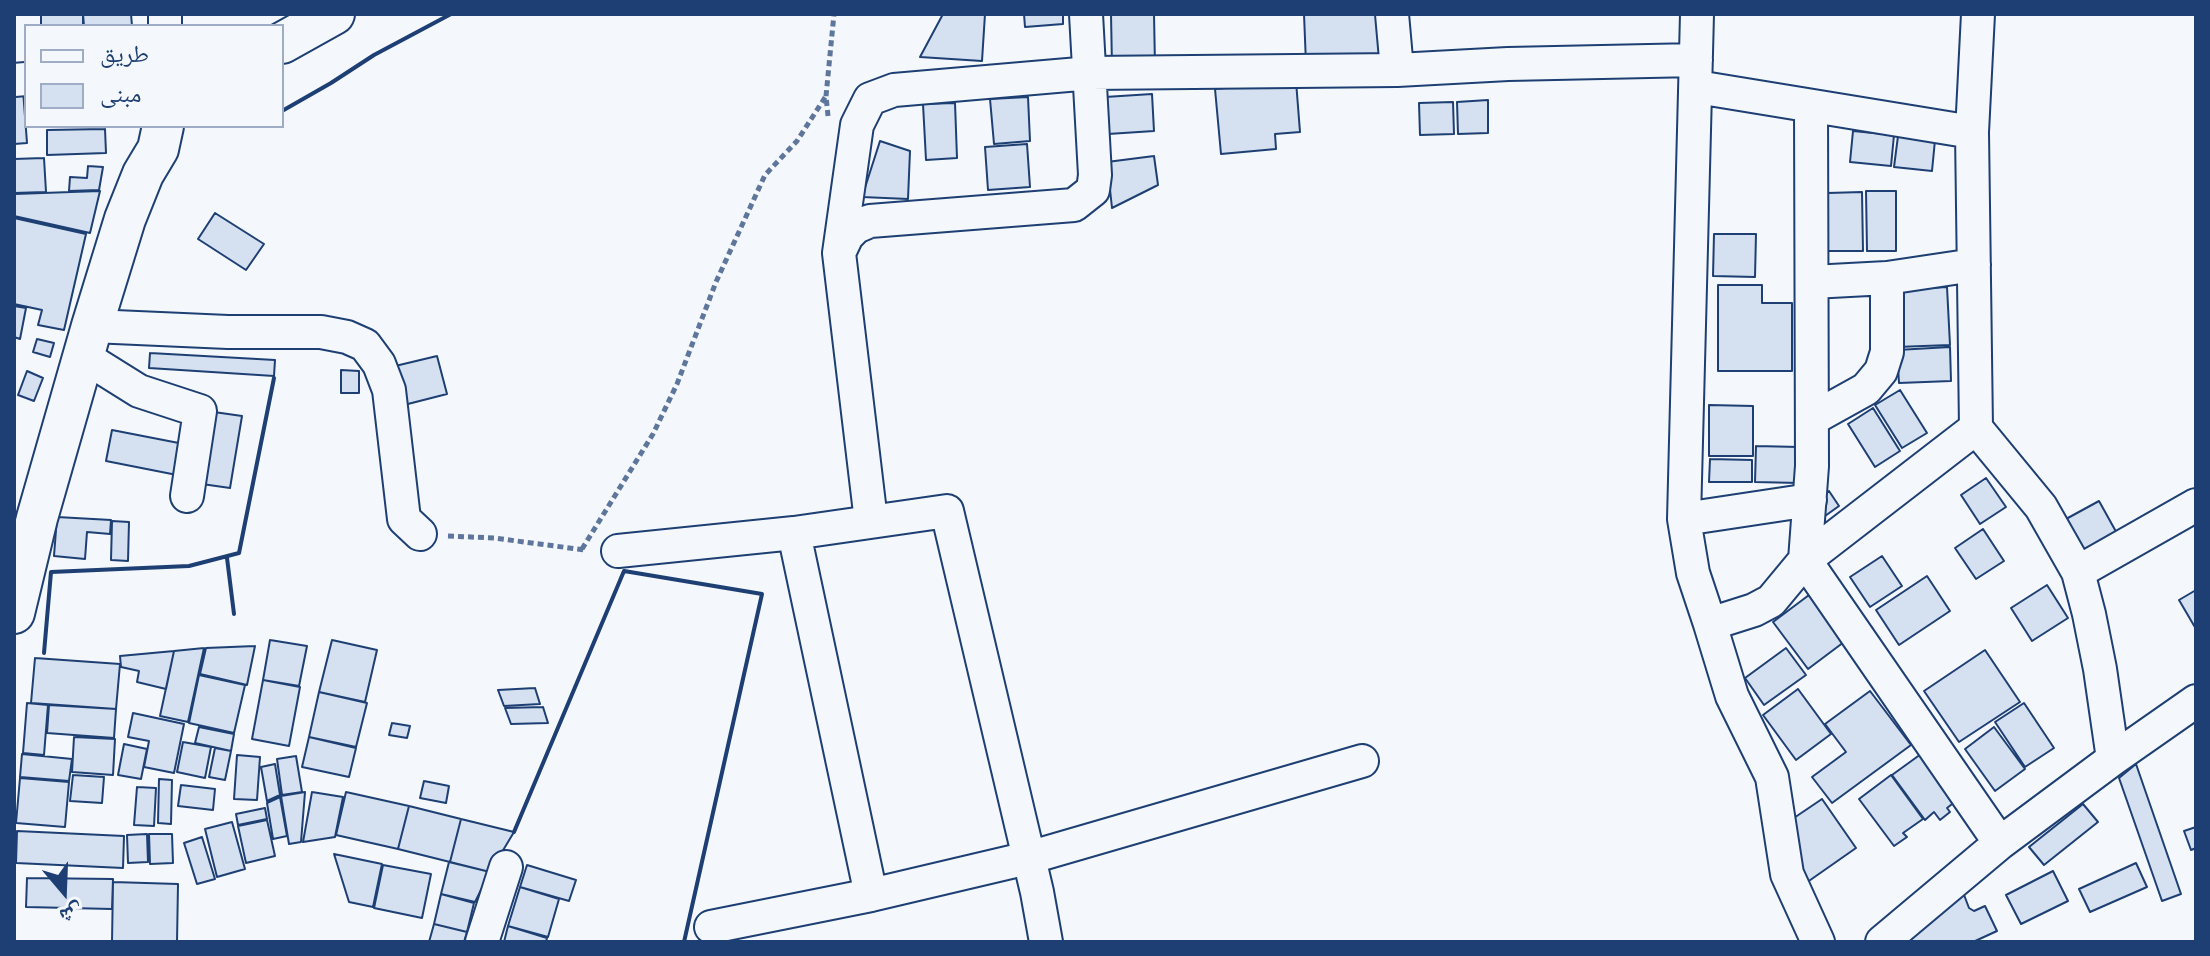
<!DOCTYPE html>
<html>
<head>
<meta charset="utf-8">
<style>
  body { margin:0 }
  #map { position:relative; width:2210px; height:956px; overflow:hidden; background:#f4f7fb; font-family:Lato,"Noto Naskh Arabic",sans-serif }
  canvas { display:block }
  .frame { position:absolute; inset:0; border:16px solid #1d3f73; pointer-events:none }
  .legend { position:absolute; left:24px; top:24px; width:260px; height:104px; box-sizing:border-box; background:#f4f7fb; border:2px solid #9eadc5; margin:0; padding:10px 14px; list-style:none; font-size:24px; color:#1d3f73 }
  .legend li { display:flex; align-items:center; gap:16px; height:40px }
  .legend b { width:40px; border:2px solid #9eadc5 }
  .north { position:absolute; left:24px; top:852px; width:80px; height:80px; -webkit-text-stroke:6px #f4f7fb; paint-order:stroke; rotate:161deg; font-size:22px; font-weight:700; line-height:32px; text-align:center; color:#1d3f73 }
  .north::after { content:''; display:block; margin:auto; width:28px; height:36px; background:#1d3f73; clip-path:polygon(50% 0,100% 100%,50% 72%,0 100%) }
</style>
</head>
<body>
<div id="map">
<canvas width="2210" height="956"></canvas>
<div class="frame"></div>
<ul class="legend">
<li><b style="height:10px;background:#f4f7fb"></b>طريق</li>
<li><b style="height:22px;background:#d5e0f0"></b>مبنى</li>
</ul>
<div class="north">ش</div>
</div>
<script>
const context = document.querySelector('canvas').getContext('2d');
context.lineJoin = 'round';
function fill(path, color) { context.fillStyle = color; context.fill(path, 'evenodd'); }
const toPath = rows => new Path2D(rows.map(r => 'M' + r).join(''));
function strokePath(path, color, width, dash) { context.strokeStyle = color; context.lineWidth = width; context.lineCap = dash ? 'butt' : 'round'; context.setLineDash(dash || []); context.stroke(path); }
const building = toPath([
  [41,14,83,14,83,26,41,26,41,14],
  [83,14,131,14,132,26,84,26,83,14],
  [943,14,985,14,982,61,920,57,943,14],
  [1024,14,1063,14,1063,24,1025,27,1024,14],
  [1111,14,1154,14,1155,66,1112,67,1111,14],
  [1304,14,1379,14,1381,61,1306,64,1304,14],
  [1296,81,1300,132,1275,134,1276,149,1221,154,1215,89,1296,81],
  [23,90,27,143,14,144,14,91,23,90],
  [1152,94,1154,131,1108,134,1105,97,1152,94],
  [1028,97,1030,141,994,144,990,99,1028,97],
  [1488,100,1488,133,1458,134,1457,102,1488,100],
  [1453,102,1454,134,1420,135,1419,103,1453,102],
  [955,103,957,158,926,160,923,104,955,103],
  [105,129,106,153,47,155,47,130,105,129],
  [1853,131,1894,135,1891,166,1850,162,1853,131],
  [1898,136,1935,140,1932,171,1894,167,1898,136],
  [880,141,910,151,908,199,862,197,880,141],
  [1027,144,1030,187,988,190,985,147,1027,144],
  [1154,156,1158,185,1112,208,1107,162,1154,156],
  [44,158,46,192,14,193,14,159,44,158],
  [88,166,103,167,99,190,69,191,70,177,87,178,88,166],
  [100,191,90,233,14,216,14,194,100,191],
  [1866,191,1896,191,1896,251,1867,251,1866,191],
  [1862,192,1863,251,1828,251,1828,193,1862,192],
  [215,213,264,244,246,270,198,239,215,213],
  [14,218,86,234,64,330,38,325,42,310,14,304,14,218],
  [1714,234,1756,234,1755,277,1713,276,1714,234],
  [1718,285,1762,285,1762,303,1792,303,1792,371,1718,371,1718,285],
  [1947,287,1950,345,1897,347,1894,290,1947,287],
  [14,306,26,308,20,339,14,337,14,306],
  [37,339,54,343,50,357,33,352,37,339],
  [1950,347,1951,381,1899,383,1897,350,1950,347],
  [150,353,275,360,274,376,149,368,150,353],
  [437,356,447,394,400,406,391,367,437,356],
  [341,370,359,371,359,393,341,393,341,370],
  [27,371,43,378,34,401,18,395,27,371],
  [1900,390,1927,433,1902,448,1875,405,1900,390],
  [1709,405,1753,406,1753,456,1709,456,1709,405],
  [1873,408,1900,451,1875,467,1848,424,1873,408],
  [207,411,242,416,230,488,195,483,207,411],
  [112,430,189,445,182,476,106,461,112,430],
  [1756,446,1799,447,1799,483,1755,482,1756,446],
  [1710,459,1752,460,1752,482,1709,482,1710,459],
  [1986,478,2006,507,1980,524,1961,495,1986,478],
  [1829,491,1839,506,1825,516,1815,500,1829,491],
  [2099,501,2119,537,2087,556,2066,519,2099,501],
  [57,517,111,520,110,534,87,532,85,559,54,556,57,517],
  [112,521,129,522,128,561,111,560,112,521],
  [1983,529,2004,561,1976,579,1955,548,1983,529],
  [1882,556,1902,586,1870,607,1850,577,1882,556],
  [1927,576,1950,611,1899,645,1876,610,1927,576],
  [2047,585,2068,618,2032,641,2011,608,2047,585],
  [2196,590,2196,629,2179,600,2196,590],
  [1809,595,1844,642,1808,669,1773,622,1809,595],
  [270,640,307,646,299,686,263,680,270,640],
  [332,640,377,650,365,702,319,692,332,640],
  [255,646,247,685,200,674,206,648,255,646],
  [204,648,188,722,160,716,174,651,204,648],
  [1786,648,1806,675,1764,705,1745,678,1786,648],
  [1985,650,2020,702,1959,742,1924,691,1985,650],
  [174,651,166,689,137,682,139,671,121,667,120,656,174,651],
  [35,658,120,664,116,709,31,703,35,658],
  [199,675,245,685,234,733,189,723,199,675],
  [263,680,300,687,289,746,252,739,263,680],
  [535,688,540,704,504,706,498,690,535,688],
  [1798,689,1831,734,1796,760,1763,715,1798,689],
  [1870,691,1911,745,1832,803,1812,777,1846,752,1825,724,1870,691],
  [319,692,367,703,356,747,309,737,319,692],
  [27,703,48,705,44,755,23,753,27,703],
  [2024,703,2054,748,2025,767,1995,722,2024,703],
  [49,705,116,709,114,738,47,733,49,705],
  [543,707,548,723,511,724,505,708,543,707],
  [133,713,184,724,174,773,144,767,149,741,128,737,133,713],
  [392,723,410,726,407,738,389,735,392,723],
  [199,727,234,734,231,751,195,743,199,727],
  [1994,727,2025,769,1995,791,1965,749,1994,727],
  [74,737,115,739,113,775,72,772,74,737],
  [309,737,356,748,349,777,302,767,309,737],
  [183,742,211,747,205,778,177,772,183,742],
  [124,744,147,749,141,779,118,775,124,744],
  [215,748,231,751,225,780,209,777,215,748],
  [22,754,72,759,69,781,20,777,22,754],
  [1921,754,1956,801,1947,808,1950,812,1940,820,1934,812,1925,820,1892,775,1921,754],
  [237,755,260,757,257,800,234,799,237,755],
  [296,756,302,792,282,795,277,759,296,756],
  [275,764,280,795,267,801,261,767,275,764],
  [2136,764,2181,894,2162,901,2119,778,2136,764],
  [73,775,104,777,102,803,70,801,73,775],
  [1891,775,1923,819,1903,833,1907,837,1894,846,1859,799,1891,775],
  [20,778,69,782,65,827,16,823,20,778],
  [159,779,172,780,171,824,158,823,159,779],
  [424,781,449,786,446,803,420,798,424,781],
  [181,785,215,789,213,810,178,806,181,785],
  [137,787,156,788,154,826,134,825,137,787],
  [305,792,301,842,289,844,281,796,305,792],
  [312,792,343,797,335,837,303,842,312,792],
  [346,792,409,806,398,849,336,835,346,792],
  [280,797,287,836,273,839,267,803,280,797],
  [1822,799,1856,848,1806,883,1785,824,1822,799],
  [2083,804,2098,822,2044,865,2029,847,2083,804],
  [409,806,461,819,450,862,398,849,409,806],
  [265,808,267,819,238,825,236,814,265,808],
  [461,819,514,832,490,872,450,862,461,819],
  [267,820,275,856,246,863,238,826,267,820],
  [232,822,245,869,217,877,205,829,232,822],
  [2196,827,2196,848,2191,850,2184,831,2196,827],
  [17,831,124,836,123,868,16,863,17,831],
  [147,834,148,862,128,863,127,835,147,834],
  [149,834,172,834,173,863,150,864,149,834],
  [202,837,215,879,197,884,184,843,202,837],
  [334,854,382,864,373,907,349,902,334,854],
  [449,862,490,872,475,902,441,894,449,862],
  [2136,863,2147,887,2090,912,2079,889,2136,863],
  [383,865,431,874,422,918,374,908,383,865],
  [527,865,576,880,569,901,520,887,527,865],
  [2053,871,2068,901,2021,924,2006,895,2053,871],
  [27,878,113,879,112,909,26,907,27,878],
  [1958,879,1969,908,1974,911,1985,906,1997,931,1973,942,1897,942,1958,879],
  [113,882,178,884,177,942,112,942,113,882],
  [520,887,559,899,548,937,508,926,520,887],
  [441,894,474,903,467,932,434,924,441,894],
  [434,924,467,932,464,942,429,942,434,924],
  [508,926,547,938,546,942,504,942,508,926]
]);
const path = toPath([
  [828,116,826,96,834,14],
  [448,536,494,538,585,550],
  [582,549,653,434,677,384,716,282,765,175,797,141,826,96]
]);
const minor = toPath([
  [1392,14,1397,70],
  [1697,14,1684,519,1693,573,1710,624],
  [1978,14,1972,132,1976,428,2041,507,2078,572,2089,614,2100,669,2113,759],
  [165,26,165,14],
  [14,80,26,79],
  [1697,87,1972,132],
  [1811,106,1812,466,1805,560,2000,843],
  [839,253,847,236,856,227,870,221,1074,205,1093,190,1095,175,1086,14],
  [1812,282,1887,278,1974,265],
  [92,326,228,332,321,332,347,337,365,345,379,364,389,390,404,519,420,534],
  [83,356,139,391,200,411,187,496],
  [1812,419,1866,389,1881,371,1887,352,1887,278],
  [1684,519,1810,500],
  [871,521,839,253,857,125,870,99,894,90,1091,73,1397,70,1508,64,1696,60],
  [794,533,871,895],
  [618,551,794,533,947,511,1037,892,1046,942],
  [2078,572,2196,505],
  [711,927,871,895,1028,858,1362,761],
  [482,942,506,867],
  [1818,942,1787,874,1772,777,1732,696,1710,624,1754,610,1771,601,1805,560,1976,428],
  [1882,942,2000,843,2113,759,2196,701]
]);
const major = toPath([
  [282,43,334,14],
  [14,613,37,518,92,326,125,219,143,174,158,149,163,126]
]);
const wall = toPath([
  [282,111,331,83,374,55,451,14],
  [227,558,234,614],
  [44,653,51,572,189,566,239,553,274,378],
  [514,832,624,571,762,594,684,942]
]);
fill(building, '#d5e0f0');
strokePath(building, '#1d3f73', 2);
strokePath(minor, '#1d3f73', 36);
strokePath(major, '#1d3f73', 44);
strokePath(path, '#5e769c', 5, [6, 4]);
strokePath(minor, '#f4f7fb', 32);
strokePath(major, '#f4f7fb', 40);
strokePath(wall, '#1d3f73', 4);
</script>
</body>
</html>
